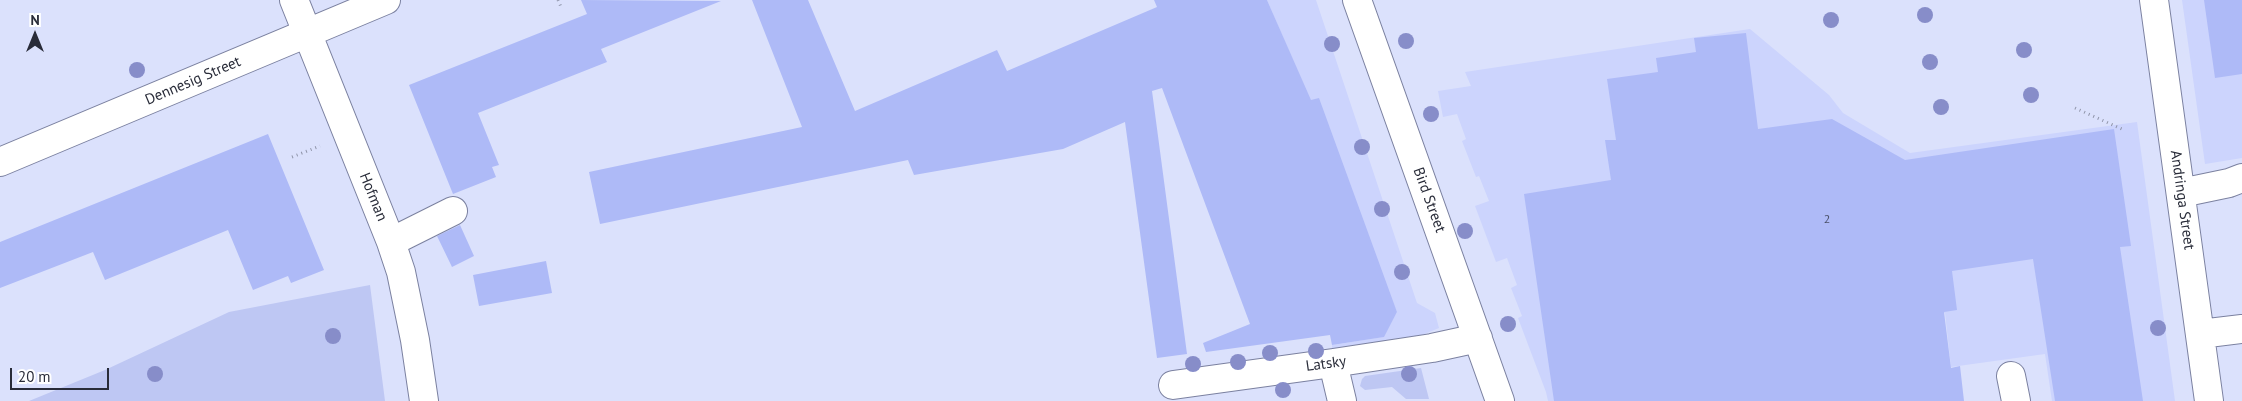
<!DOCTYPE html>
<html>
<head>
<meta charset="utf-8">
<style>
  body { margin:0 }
  #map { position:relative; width:2242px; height:401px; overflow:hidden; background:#dbe1fc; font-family:"PT Sans",sans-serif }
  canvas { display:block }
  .north { position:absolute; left:10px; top:10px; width:50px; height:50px; -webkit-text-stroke:4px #fff; paint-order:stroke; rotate:0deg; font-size:14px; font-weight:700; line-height:20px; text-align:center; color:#292c39 }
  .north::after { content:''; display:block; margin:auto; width:18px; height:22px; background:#292c39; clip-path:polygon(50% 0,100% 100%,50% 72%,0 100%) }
  .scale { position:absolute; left:10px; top:368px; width:99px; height:22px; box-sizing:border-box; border:2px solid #292c39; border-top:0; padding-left:6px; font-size:15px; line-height:18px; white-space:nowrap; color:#292c39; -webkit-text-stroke:4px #fff; paint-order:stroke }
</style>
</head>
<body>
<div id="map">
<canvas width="2242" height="401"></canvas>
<div class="north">N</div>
<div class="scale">20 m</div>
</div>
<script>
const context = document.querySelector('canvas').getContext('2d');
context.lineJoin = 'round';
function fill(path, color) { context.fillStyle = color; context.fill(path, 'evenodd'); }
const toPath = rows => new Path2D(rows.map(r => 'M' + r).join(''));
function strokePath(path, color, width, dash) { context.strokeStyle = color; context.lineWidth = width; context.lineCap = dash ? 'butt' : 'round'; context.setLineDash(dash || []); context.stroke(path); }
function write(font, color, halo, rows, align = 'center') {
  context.font = font + ' "PT Sans",sans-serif'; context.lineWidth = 4.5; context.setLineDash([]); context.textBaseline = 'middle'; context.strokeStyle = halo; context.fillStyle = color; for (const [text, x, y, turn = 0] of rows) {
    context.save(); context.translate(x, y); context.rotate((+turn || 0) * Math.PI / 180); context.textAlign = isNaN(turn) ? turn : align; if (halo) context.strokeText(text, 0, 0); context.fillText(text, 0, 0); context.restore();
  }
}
const built = toPath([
  [1267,0,1316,0,1417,303,1435,313,1439,328,1417,337,1388,343,1332,349,1332,345,1383,337,1397,312,1296,103,1305,88],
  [2182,0,2242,0,2242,158,2205,164],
  [1750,29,1829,95,1843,113,1910,153,2137,122,2175,401,2052,401,2045,354,1951,367,1945,313,1882,324,1894,401,1548,401,1546,392,1518,318,1522,316,1511,288,1517,285,1507,258,1496,262,1475,206,1489,201,1479,176,1476,177,1462,141,1466,139,1457,114,1443,117,1438,91,1471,86,1465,72]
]);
const green = toPath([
  [370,285,385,401,29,401,105,370,229,312],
  [1421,368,1429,399,1406,399,1392,387,1365,390,1360,386,1362,379,1365,376]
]);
const building = toPath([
  [581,0,721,1,601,49,607,62,478,113,499,165,492,167,496,177,453,194,409,85,587,14],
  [752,0,808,0,855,111,997,50,1007,71,1157,7,1154,0,1267,0,1311,100,1319,98,1397,312,1384,337,1332,345,1330,335,1206,352,1203,343,1250,324,1162,88,1152,91,1187,354,1157,358,1125,122,1063,149,914,175,908,160,600,224,589,172,802,127],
  [2204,0,2242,0,2242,74,2215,78],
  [1746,33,1758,129,1832,119,1905,160,2114,129,2131,246,2120,247,2143,401,2055,401,2033,259,1952,271,1957,310,1944,312,1951,368,1960,366,1964,401,1554,401,1524,194,1611,180,1605,140,1616,140,1607,79,1658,72,1656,58,1696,52,1694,38],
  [268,134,324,270,291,283,288,276,253,290,228,230,105,280,93,252,0,288,0,242],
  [460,225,474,256,452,267,437,236],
  [546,261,552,293,479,306,473,275]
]);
const path = toPath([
  [558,0,561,7],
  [2075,108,2124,130],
  [292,157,320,146]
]);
const minor = toPath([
  [294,0,391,242,401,272,415,340,424,401],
  [1357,0,1500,401],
  [2154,0,2209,401],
  [0,162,386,0],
  [2181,193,2229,183,2242,178],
  [391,242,453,211],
  [2200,334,2242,329],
  [1333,363,1342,401],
  [2011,376,2016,401],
  [1173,385,1333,363,1432,348,1478,338]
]);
const trees = [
  [1925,15],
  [1831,20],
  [1406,41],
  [1332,44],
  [2024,50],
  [1930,62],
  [137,70],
  [2031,95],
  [1941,107],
  [1431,114],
  [1362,147],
  [1382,209],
  [1465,231],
  [1402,272],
  [1508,324],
  [2158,328],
  [333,336],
  [1316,351],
  [1270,353],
  [1238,362],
  [1193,364],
  [155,374],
  [1409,374],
  [1283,390]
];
const numberNames = [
  ["2",1827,220]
];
const streetNames = [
  ["Dennesig Street",193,81,-23],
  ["Hofman",373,197,68],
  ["Bird Street",1429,200,70],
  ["Andringa Street",2182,200,82],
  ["Latsky",1326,364,-8]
];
fill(built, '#ccd4fd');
fill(green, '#bec7f3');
fill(building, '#aebaf7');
strokePath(minor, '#7b81a0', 30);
strokePath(path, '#9095aa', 3, [1, 4]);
strokePath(minor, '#fff', 28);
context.fillStyle = '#878dc9';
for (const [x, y] of trees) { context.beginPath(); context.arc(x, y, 8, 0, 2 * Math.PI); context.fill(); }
write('12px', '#4a5068', null, numberNames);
write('15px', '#292c39', '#fff', streetNames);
</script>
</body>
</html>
